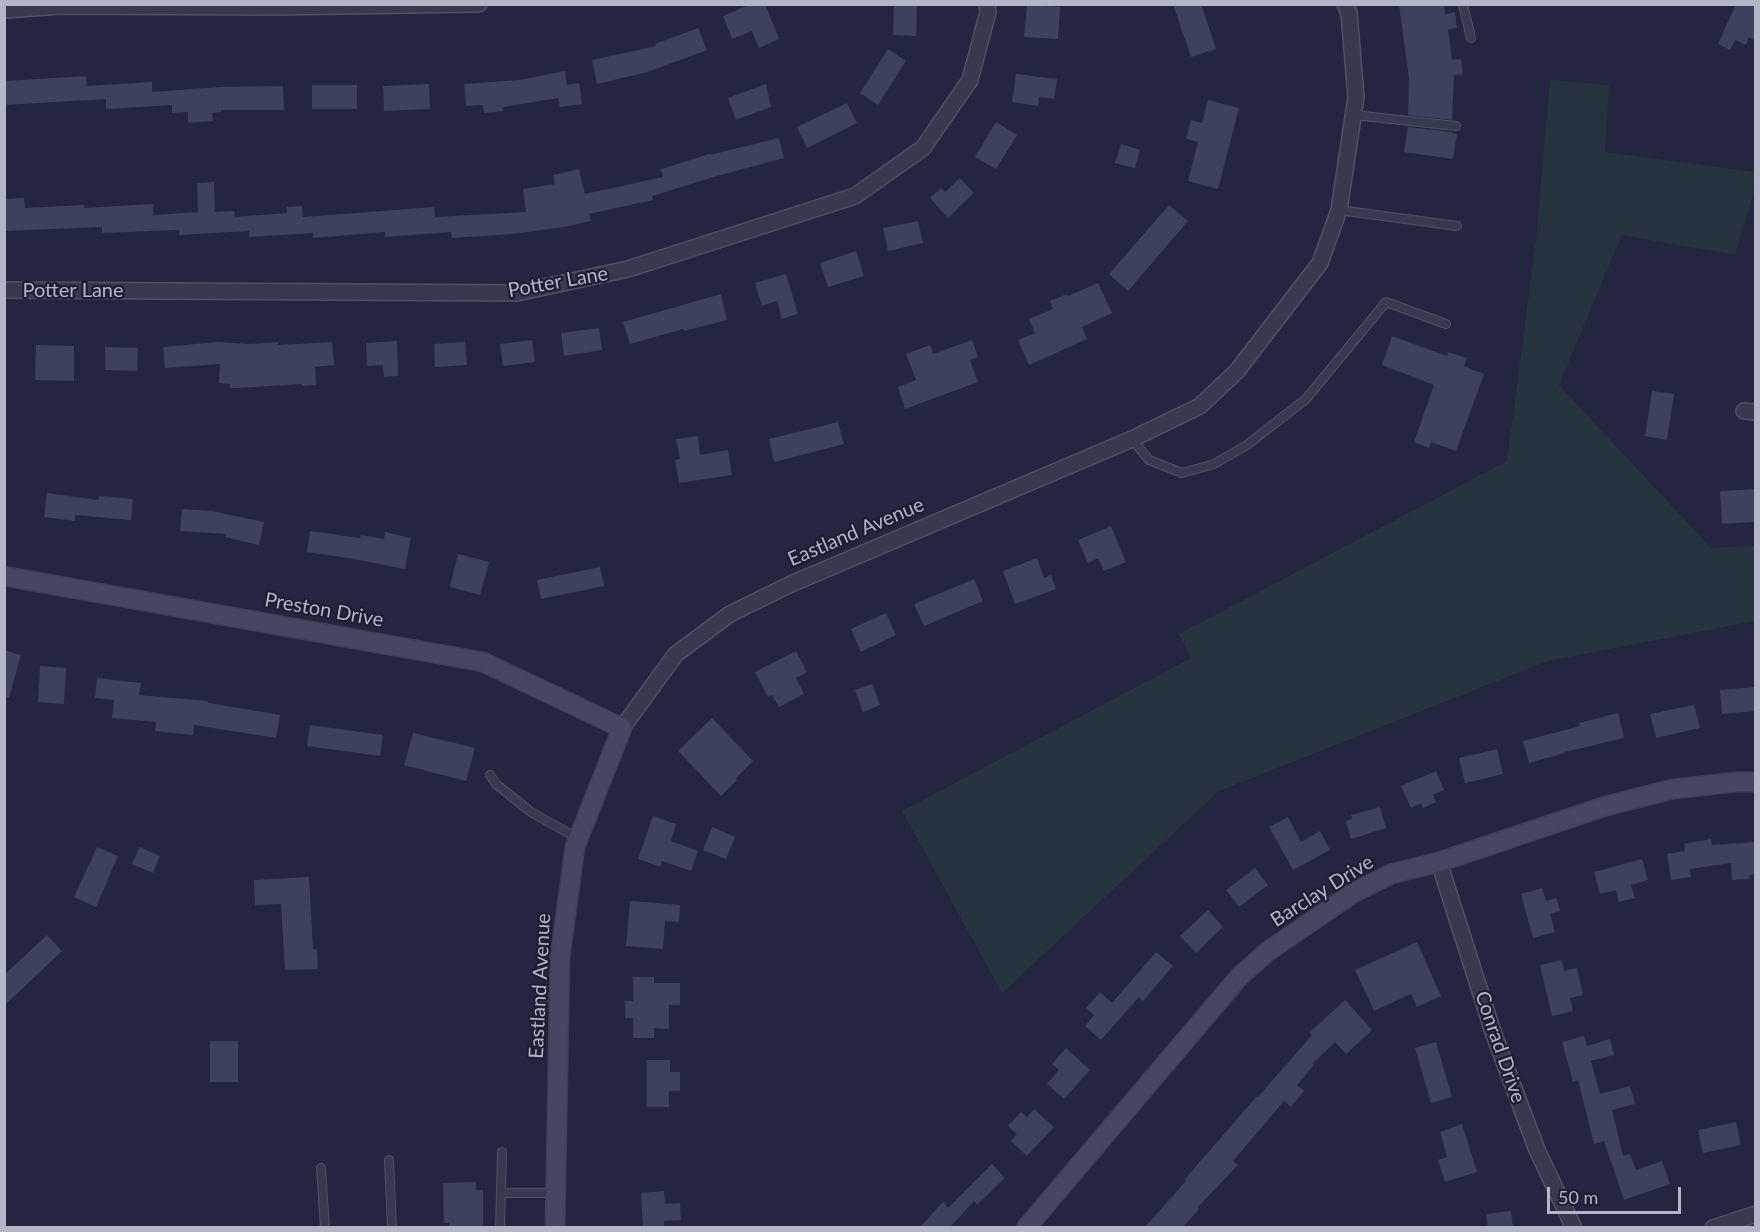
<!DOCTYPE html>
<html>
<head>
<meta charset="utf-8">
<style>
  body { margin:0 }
  #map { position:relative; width:1760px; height:1232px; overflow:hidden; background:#23263e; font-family:Lato,sans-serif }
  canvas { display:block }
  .frame { position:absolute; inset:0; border:6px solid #b3b5c9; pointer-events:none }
  .scale { position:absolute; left:1547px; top:1187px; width:134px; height:27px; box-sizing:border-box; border:3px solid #b3b5c9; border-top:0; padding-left:8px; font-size:18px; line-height:21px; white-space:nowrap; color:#b3b5c9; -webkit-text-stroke:4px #1c1f33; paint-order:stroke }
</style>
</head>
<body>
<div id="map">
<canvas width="1760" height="1232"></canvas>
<div class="frame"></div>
<div class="scale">50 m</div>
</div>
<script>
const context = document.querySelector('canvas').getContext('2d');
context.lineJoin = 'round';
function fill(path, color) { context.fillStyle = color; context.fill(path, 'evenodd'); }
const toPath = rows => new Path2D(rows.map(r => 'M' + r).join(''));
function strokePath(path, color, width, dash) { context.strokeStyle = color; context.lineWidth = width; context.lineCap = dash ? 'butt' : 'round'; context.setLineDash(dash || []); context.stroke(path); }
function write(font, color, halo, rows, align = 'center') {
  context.font = font + ' Lato,sans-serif'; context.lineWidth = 4.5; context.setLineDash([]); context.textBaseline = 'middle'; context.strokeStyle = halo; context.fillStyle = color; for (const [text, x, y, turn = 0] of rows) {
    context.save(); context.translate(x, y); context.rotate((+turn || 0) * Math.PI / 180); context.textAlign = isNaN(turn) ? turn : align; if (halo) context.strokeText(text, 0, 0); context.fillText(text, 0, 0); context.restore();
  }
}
const green = toPath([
  [1550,80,1609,85,1605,152,1755,172,1755,187,1735,255,1622,235,1559,385,1711,548,1755,546,1755,621,1548,661,1219,791,1002,993,902,811,1191,658,1179,634,1507,461,1536,240]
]);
const building = toPath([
  [751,4,765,4,779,39,759,48,752,31,732,39,723,16],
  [894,4,917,4,916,36,893,35],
  [1173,4,1201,4,1216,49,1191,57],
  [1399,4,1444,4,1445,14,1455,12,1457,28,1448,29,1452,60,1461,59,1463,74,1454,75,1452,120,1408,115,1409,78],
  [1736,4,1755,4,1755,41,1749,37,1746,45,1735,40,1730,50,1718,44],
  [1027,5,1060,7,1058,39,1024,37],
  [698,28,707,50,648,72,597,84,592,60,656,46,655,44],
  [888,49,906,61,878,105,860,93],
  [565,71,567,85,579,83,582,104,560,107,558,98,503,107,503,111,484,113,483,105,466,106,464,84,519,80],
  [1016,74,1057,79,1054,99,1039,97,1038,106,1012,102],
  [86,76,87,86,152,82,152,92,220,87,283,86,284,110,221,110,221,112,212,113,213,121,188,123,188,112,172,113,172,105,106,109,106,99,4,105,4,81],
  [429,84,430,109,384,111,383,86],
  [766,84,771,107,736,120,728,98],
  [312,85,357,85,357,109,312,109],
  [1208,100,1239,108,1218,189,1188,181,1198,142,1186,139,1191,120,1202,123],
  [847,103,857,123,807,148,797,127],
  [996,122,1017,135,996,169,975,157],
  [1408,127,1452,132,1452,133,1457,134,1453,159,1404,152],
  [779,138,784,158,717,176,652,196,653,200,589,214,591,221,564,227,513,234,452,238,451,232,385,237,385,232,313,238,313,233,249,237,249,231,179,235,179,230,102,233,102,227,6,231,4,223,4,199,24,198,25,208,84,205,84,208,153,204,153,215,198,212,197,183,214,182,215,212,234,211,235,217,287,213,287,207,302,206,303,217,434,207,435,217,526,212,523,189,555,184,553,175,579,169,585,194,663,177,661,169,710,154,710,155],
  [1121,144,1140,150,1135,168,1115,163],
  [960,178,974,193,948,218,930,198,941,188,945,192],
  [1169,205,1188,221,1128,291,1109,274],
  [918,221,923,243,888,251,883,228],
  [856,251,864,276,828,287,820,263],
  [786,274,798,314,782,319,777,301,762,306,755,283],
  [1098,283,1112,313,1082,327,1087,339,1029,365,1018,340,1035,333,1029,319,1053,309,1050,301,1067,294,1068,296],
  [721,294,727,320,684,331,683,329,630,344,623,322],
  [599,328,602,350,564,356,561,333],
  [1392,336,1447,356,1448,352,1467,358,1464,366,1484,374,1456,451,1431,442,1429,448,1414,442,1434,385,1382,365],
  [532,340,535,362,503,366,500,344],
  [972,340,978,357,970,360,978,382,905,409,898,387,916,380,906,354,930,345,933,354],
  [397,341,398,376,384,377,383,365,367,366,366,343],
  [217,342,251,344,278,342,278,345,332,342,334,365,315,367,316,385,302,386,302,384,238,388,230,388,230,384,219,383,220,364,165,368,163,347],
  [465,342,467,365,435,367,434,344],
  [36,345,74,346,74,381,35,380],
  [105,347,138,348,137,371,105,370],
  [1652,391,1674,394,1667,440,1645,436],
  [838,422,844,444,774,462,769,439],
  [698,436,700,455,728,450,732,475,679,483,675,460,680,459,676,439],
  [1755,489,1755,522,1722,524,1720,491],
  [47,493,98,500,99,496,133,499,131,520,75,515,75,521,44,517],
  [182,509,212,511,264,522,259,545,225,537,226,534,180,531],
  [1111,526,1126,562,1104,571,1098,558,1088,563,1078,540],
  [310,531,360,538,361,535,384,539,385,532,411,538,405,569,348,558,307,552],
  [458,554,489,562,480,595,450,587],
  [1037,558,1044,578,1051,575,1056,589,1015,604,1003,571],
  [600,567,604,586,541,599,537,580],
  [974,579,983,601,924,626,914,604],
  [886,613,896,635,861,652,851,629],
  [4,650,21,655,9,698,4,697],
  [796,651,807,672,796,678,804,694,779,707,772,695,768,697,755,672],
  [40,666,66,668,64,704,38,702],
  [97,678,141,683,139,695,208,701,208,703,280,715,276,738,194,725,193,735,155,731,156,722,112,718,114,700,95,698],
  [872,684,880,705,863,712,855,690],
  [1755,687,1755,711,1722,714,1720,690],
  [1694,705,1700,728,1656,738,1650,714],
  [1618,713,1624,738,1565,752,1565,753,1529,763,1523,741,1580,726,1579,723],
  [712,718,753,761,736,778,737,780,721,796,678,751],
  [310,725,383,735,380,756,307,746],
  [413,733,475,748,466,781,404,765],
  [1497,749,1503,774,1465,783,1459,758],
  [1436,771,1444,790,1433,795,1436,802,1423,808,1421,803,1411,808,1401,786],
  [1380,807,1386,828,1351,839,1346,821,1352,819,1351,815],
  [653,816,676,824,671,841,698,851,691,871,662,861,660,867,638,859],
  [1288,817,1301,842,1320,831,1330,850,1293,870,1269,827],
  [712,827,735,837,726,859,703,850],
  [1711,839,1712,845,1755,842,1755,874,1749,875,1750,879,1732,880,1731,863,1690,869,1691,877,1671,880,1667,854,1685,851,1684,844],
  [97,847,118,856,96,907,74,897],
  [140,847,160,856,153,873,132,864],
  [1642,859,1648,880,1631,885,1635,898,1619,902,1616,890,1600,894,1594,872],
  [1255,868,1268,885,1239,907,1226,890],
  [309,877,313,949,317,949,318,969,285,970,281,904,255,905,254,880],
  [1542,888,1546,901,1556,898,1560,911,1550,914,1555,932,1533,938,1521,894],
  [630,901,680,905,679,922,665,921,663,949,626,946],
  [1208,910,1223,927,1196,953,1180,936],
  [47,935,62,951,4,1006,4,975],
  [1417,942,1441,996,1417,1007,1411,994,1374,1011,1355,970],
  [1156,952,1173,966,1143,1001,1139,997,1101,1040,1085,1026,1094,1015,1086,1008,1100,992,1112,1003],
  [1562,960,1564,971,1577,968,1583,995,1570,998,1573,1011,1552,1016,1540,965],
  [633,977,654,977,654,983,680,983,680,1005,669,1005,669,1029,654,1028,654,1038,633,1038,633,1018,625,1018,625,1001,633,1001],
  [1345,1000,1372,1030,1346,1054,1335,1042,1312,1064,1314,1065,1297,1085,1304,1091,1291,1107,1284,1101,1233,1161,1238,1165,1198,1207,1199,1209,1183,1227,1145,1227,1186,1181,1185,1179,1257,1096,1258,1097,1312,1035,1309,1033],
  [1584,1036,1587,1046,1610,1039,1614,1055,1591,1061,1600,1094,1630,1086,1635,1104,1612,1110,1623,1156,1630,1154,1636,1170,1662,1161,1670,1184,1624,1200,1604,1141,1594,1144,1578,1080,1573,1082,1562,1042],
  [210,1041,238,1041,238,1082,210,1082],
  [1436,1042,1452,1097,1431,1103,1415,1048],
  [1066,1048,1090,1070,1064,1099,1047,1084,1059,1070,1052,1064],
  [647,1060,670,1060,670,1072,680,1072,680,1091,669,1091,669,1107,647,1107],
  [1034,1109,1054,1127,1027,1156,1011,1141,1017,1134,1008,1126,1021,1112,1027,1117],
  [1736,1122,1741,1145,1703,1153,1698,1130],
  [1462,1124,1477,1172,1445,1182,1438,1160,1447,1157,1440,1132],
  [992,1164,1005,1178,977,1205,974,1201,950,1227,920,1227,943,1202,948,1208],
  [476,1182,476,1190,483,1190,483,1227,449,1227,449,1223,444,1223,443,1183],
  [664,1191,665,1204,680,1203,681,1220,664,1221,664,1227,643,1227,641,1193],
  [1511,1211,1513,1227,1488,1227,1486,1214]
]);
const lane = toPath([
  [1463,4,1471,38],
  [1354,115,1456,126],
  [1339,210,1457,226],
  [1132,439,1149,460,1182,473,1214,464,1247,445,1306,399,1386,302,1446,324],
  [490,775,496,784,531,812,577,838],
  [540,997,559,998],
  [389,1160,392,1228],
  [321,1168,325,1228],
  [501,1193,555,1193],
  [500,1228,502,1152]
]);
const street = toPath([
  [4,10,61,6,274,7,479,4],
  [4,290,517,293,628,269,855,196,923,148,970,80,988,12,987,4],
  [1744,411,1756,412],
  [622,728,676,654,730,614,791,584,1132,439,1200,406,1237,371,1320,263,1339,210,1356,97,1349,13,1345,4],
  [1439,862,1493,1032,1537,1150,1574,1228],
  [1713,1228,1756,1214]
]);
const secondary = toPath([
  [4,576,483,662,622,728,575,847,560,957,555,1228],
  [1026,1228,1239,977,1267,952,1353,893,1391,874,1439,862,1606,806,1673,789,1736,782,1756,782]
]);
const streetNames = [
  ["Potter Lane",558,282,-10],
  ["Potter Lane",73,291],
  ["Eastland Avenue",856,532,-23],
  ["Preston Drive",324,610,10],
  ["Barclay Drive",1322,891,-32],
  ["Eastland Avenue",540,986,-87],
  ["Conrad Drive",1500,1047,71]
];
fill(green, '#25343f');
fill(building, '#3d415c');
strokePath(lane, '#4f5266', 10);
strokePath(street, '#4f5266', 18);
strokePath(secondary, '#3d4054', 21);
strokePath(lane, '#373a4e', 8);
strokePath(street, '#373a4e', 15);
strokePath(secondary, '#454761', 18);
write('20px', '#b3b5c9', '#1c1f33', streetNames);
</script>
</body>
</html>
